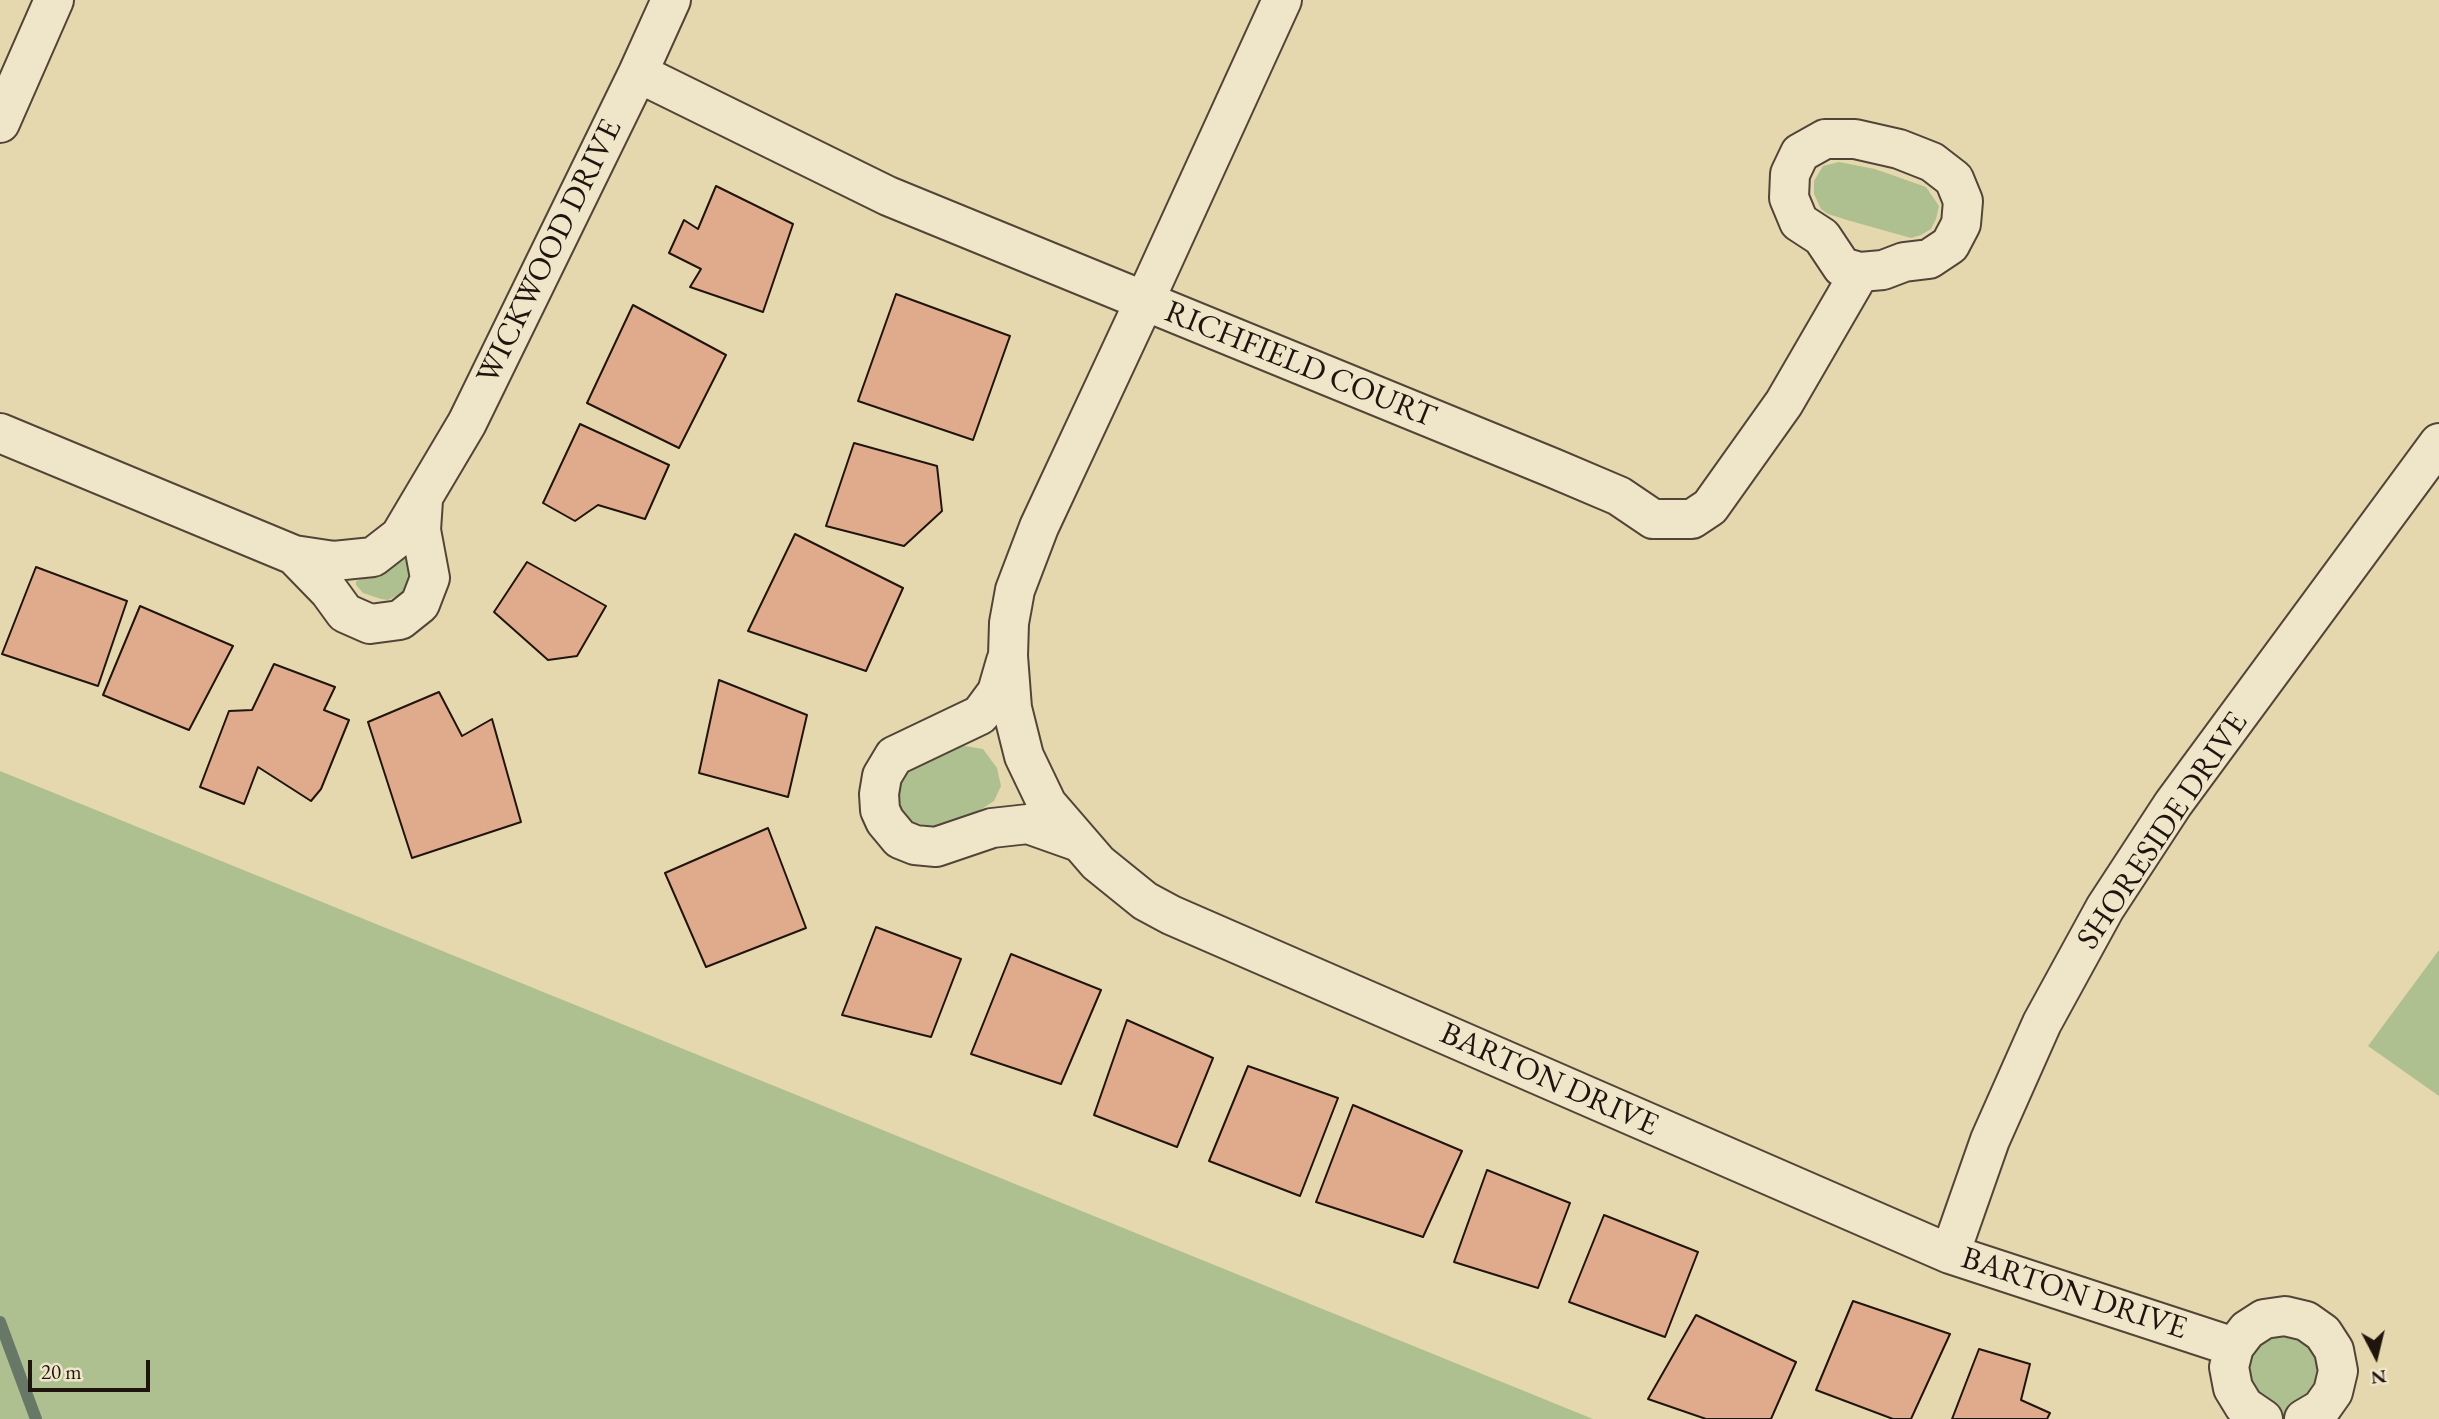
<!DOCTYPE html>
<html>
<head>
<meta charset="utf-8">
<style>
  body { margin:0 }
  #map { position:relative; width:2439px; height:1419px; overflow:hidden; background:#e6d8ae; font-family:"EB Garamond",serif }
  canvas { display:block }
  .north { position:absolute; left:2341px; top:1321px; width:70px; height:70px; -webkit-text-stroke:5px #efe6ca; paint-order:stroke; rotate:173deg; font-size:19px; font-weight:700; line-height:28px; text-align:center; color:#20140f }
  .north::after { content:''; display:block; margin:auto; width:24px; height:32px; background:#20140f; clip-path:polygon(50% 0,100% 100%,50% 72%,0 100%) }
  .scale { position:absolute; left:28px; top:1360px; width:122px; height:32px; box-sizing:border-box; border:4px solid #20140f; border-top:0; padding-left:9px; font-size:21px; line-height:24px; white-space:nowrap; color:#20140f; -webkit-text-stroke:5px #efe6ca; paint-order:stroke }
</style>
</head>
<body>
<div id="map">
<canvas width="2439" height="1419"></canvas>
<div class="north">N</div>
<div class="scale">20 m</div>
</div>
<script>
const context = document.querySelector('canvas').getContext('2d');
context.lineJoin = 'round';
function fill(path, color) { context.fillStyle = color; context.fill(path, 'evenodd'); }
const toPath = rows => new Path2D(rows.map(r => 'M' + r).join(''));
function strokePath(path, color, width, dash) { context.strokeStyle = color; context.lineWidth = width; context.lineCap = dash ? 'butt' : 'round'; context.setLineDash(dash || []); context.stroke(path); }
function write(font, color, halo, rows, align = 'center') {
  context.font = font + ' "EB Garamond",serif'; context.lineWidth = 5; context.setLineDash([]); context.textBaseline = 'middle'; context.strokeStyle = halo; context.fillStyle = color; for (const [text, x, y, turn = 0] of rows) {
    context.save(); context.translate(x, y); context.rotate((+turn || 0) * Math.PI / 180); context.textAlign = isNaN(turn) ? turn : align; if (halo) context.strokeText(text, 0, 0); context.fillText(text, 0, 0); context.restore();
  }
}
const green = toPath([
  [1839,162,1875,169,1926,187,1939,206,1936,219,1931,229,1921,235,1911,238,1847,220,1828,214,1821,209,1814,194,1814,181,1823,166],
  [405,558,408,560,410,577,405,589,400,594,388,600,381,599,363,593,356,585,356,581,382,572],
  [965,746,983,749,997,768,1001,786,994,801,977,812,935,826,914,823,905,816,899,803,898,787,902,776,910,767,950,749],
  [0,771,1593,1419,0,1419],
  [2439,950,2439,1096,2368,1046],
  [2293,1322,2330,1371,2297,1419,2258,1419,2228,1363]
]);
const stream = toPath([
  [0,1322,36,1419]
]);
const building = toPath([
  [716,186,793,224,763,312,690,287,701,269,669,253,684,220,698,229,716,186],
  [896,294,1010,336,973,440,858,401,896,294],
  [633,305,726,355,679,448,587,403,633,305],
  [580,424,669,465,645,519,598,505,575,521,543,503,580,424],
  [854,443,937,466,942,511,904,546,826,526,854,443],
  [795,534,903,588,866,671,748,631,795,534],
  [527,562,606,606,577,656,548,660,494,612,527,562],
  [36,567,127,601,98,686,2,654,36,567],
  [140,606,233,646,189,730,103,695,140,606],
  [274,664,335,687,324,710,349,720,321,789,311,801,258,767,244,804,200,787,229,711,252,710,274,664],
  [719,680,807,715,788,797,699,773,719,680],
  [439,692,462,736,492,719,521,822,412,858,368,722,439,692],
  [768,828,806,928,706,967,665,873,768,828],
  [876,927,961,959,931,1037,842,1015,876,927],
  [1011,954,1101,990,1061,1084,971,1054,1011,954],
  [1127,1020,1213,1058,1177,1147,1094,1115,1127,1020],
  [1248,1066,1338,1098,1300,1196,1209,1161,1248,1066],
  [1353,1105,1462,1151,1423,1237,1316,1202,1353,1105],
  [1487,1170,1570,1203,1538,1288,1454,1262,1487,1170],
  [1604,1215,1698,1252,1665,1337,1569,1302,1604,1215],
  [1853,1301,1950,1334,1911,1419,1893,1419,1816,1390,1853,1301],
  [1696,1315,1796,1362,1771,1419,1706,1419,1648,1399,1696,1315],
  [1979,1349,2030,1364,2021,1400,2050,1413,2047,1419,1952,1419,1979,1349]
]);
const street = toPath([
  [1282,0,1144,302,1039,527,1015,590,1009,623,1008,656,1012,708,1024,756,1047,804,1098,863,1145,901,1171,915,1950,1254,2234,1347],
  [638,73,888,196,1553,468,1619,496,1653,519,1692,519,1710,507,1784,403,1860,272],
  [0,123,54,0],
  [1825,139,1855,139,1899,149,1932,162,1954,179,1963,201,1961,224,1950,245,1929,259,1904,262,1883,270,1860,272,1842,267,1822,237,1799,222,1789,198,1790,174,1800,153,1825,139],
  [0,433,294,555,334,561,373,557,400,536,467,423,638,73,671,0],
  [294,555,329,591,345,613,370,624,400,620,420,604,430,578,421,530,423,500],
  [1006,661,997,692,980,715,894,756,882,776,879,794,880,810,885,821,900,839,915,845,936,847,992,828,1028,824,1076,841],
  [1950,1254,1990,1140,2042,1023,2105,908,2173,804,2439,443],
  [2263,1419,2244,1406,2233,1388,2229,1367,2234,1347,2247,1330,2264,1319,2285,1316,2306,1321,2323,1333,2334,1350,2338,1371,2333,1392,2321,1409,2304,1419]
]);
const streetNames = [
  ["WICKWOOD DRIVE",550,252,-64],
  ["RICHFIELD COURT",1300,365,22],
  ["SHORESIDE DRIVE",2163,831,-56],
  ["BARTON DRIVE",1549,1080,24],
  ["BARTON DRIVE",2074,1294,18]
];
fill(green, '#aec08f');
strokePath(stream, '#677869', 12);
fill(building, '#dfab8c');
strokePath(building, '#20140f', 2);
strokePath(street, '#524537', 42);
strokePath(street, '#efe6ca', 38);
write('32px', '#20140f', '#efe6ca', streetNames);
</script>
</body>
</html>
